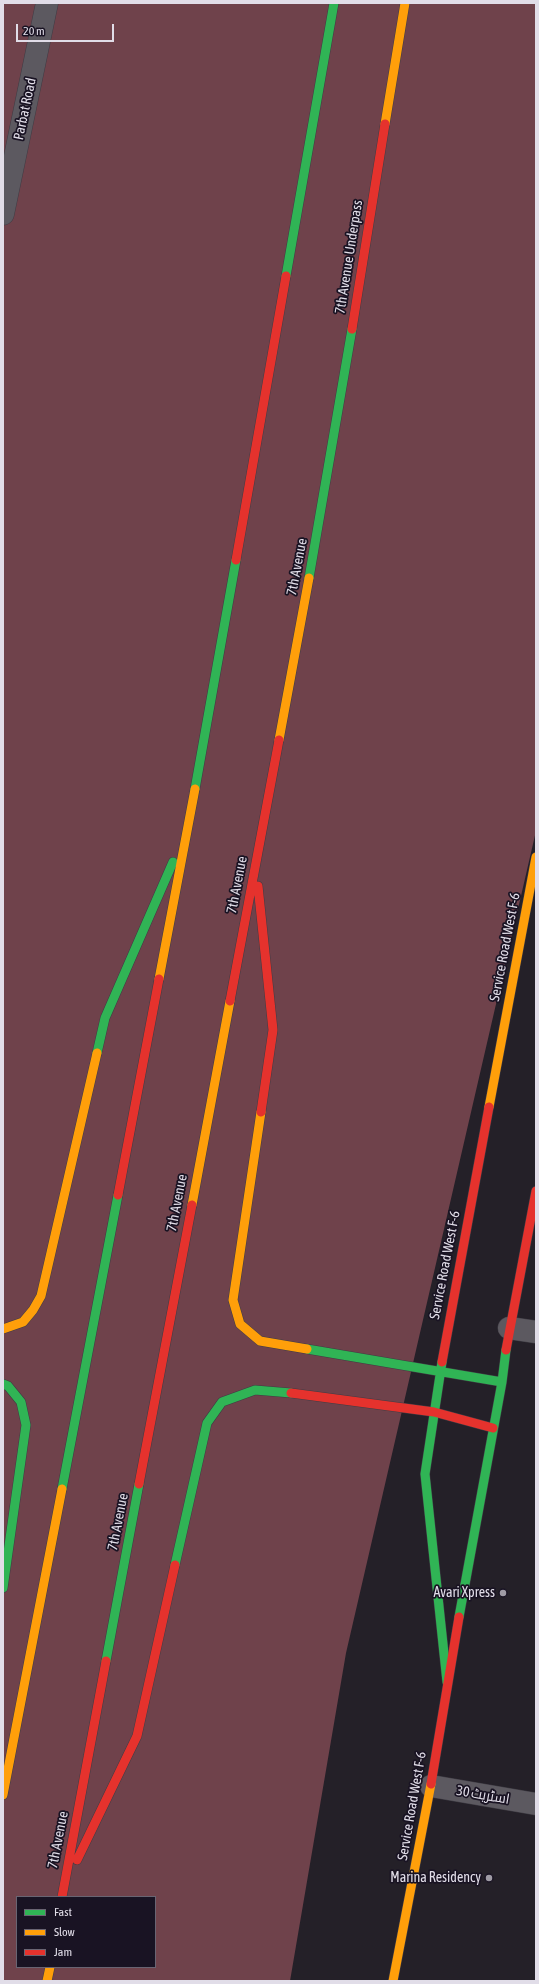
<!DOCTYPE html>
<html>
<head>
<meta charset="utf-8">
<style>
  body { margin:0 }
  #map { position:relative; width:539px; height:1984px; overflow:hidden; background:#242028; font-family:"Asap Condensed",sans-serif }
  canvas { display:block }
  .frame { position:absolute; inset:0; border:4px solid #e1dde8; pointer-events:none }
  .legend { position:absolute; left:16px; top:1896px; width:140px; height:72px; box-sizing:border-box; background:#191323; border:1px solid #696472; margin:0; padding:5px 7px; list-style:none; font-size:12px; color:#e1dde8 }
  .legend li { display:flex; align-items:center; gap:8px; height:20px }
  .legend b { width:20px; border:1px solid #696472 }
  .scale { position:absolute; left:16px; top:24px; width:98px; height:18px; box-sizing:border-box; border:2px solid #e1dde8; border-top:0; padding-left:5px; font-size:12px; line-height:14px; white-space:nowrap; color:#e1dde8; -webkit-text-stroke:3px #191323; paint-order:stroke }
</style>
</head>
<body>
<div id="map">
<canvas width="539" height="1984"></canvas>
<div class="frame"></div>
<ul class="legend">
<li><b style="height:5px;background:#30b455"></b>Fast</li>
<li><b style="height:5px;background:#ff9f0a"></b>Slow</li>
<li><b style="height:5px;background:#e5322d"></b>Jam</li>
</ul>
<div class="scale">20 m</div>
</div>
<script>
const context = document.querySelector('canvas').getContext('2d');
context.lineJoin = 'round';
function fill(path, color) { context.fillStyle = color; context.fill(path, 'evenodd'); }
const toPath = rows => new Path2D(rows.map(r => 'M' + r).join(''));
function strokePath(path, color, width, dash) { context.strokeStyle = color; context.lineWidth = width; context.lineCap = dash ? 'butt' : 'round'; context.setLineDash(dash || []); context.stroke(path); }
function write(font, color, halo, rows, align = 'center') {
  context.font = font + ' "Asap Condensed",Cairo,sans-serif'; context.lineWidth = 3.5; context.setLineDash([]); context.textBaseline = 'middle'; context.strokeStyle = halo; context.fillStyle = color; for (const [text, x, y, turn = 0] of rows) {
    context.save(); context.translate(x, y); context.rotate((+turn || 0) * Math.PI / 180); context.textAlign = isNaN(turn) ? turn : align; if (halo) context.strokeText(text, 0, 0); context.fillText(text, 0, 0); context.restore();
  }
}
const forest = toPath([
  [3,3,536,3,536,831,346,1653,290,1981,3,1981],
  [17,1897,155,1897,155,1967,17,1967]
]);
const street = toPath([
  [3,214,47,3],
  [509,1328,536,1332],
  [431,1786,536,1804]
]);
const fast = toPath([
  [286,276,334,3],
  [309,578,352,329],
  [195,789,236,560],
  [97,1053,105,1018,173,862],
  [307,1349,502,1382],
  [442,1362,425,1474,447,1682],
  [3,1384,8,1386,21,1402,26,1425,3,1588],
  [62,1489,118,1195],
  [175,1565,207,1423,222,1402,255,1390,291,1393],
  [459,1617,502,1382,506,1350],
  [106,1661,139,1484]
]);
const slow = toPath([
  [385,124,405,3],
  [279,740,309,578],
  [159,979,195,789],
  [489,1107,536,857],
  [261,1112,233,1300,240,1324,260,1341,307,1349],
  [192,1205,230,1001],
  [3,1329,23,1322,33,1310,41,1296,97,1053],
  [3,1795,62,1489],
  [47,1981,50,1967],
  [393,1981,431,1784]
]);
const jam = toPath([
  [352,329,385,124],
  [236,560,286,276],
  [258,886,273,1030,261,1112],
  [230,1001,279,740],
  [118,1195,159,979],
  [506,1350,536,1191],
  [442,1362,489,1107],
  [291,1393,434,1412,493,1428],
  [139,1484,192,1205],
  [431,1784,459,1617],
  [77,1860,137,1736,175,1565],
  [62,1897,106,1661]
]);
const markers = [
  [503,1593,4,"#9f9ba5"],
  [489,1878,4,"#9f9ba5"]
];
const streetNames = [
  ["Parbat Road",25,109,-78],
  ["7th Avenue Underpass",349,257,-81],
  ["7th Avenue",297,567,-79],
  ["7th Avenue",237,885,-79],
  ["Service Road West F-6",505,947,-79],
  ["7th Avenue",177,1203,-79],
  ["Service Road West F-6",445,1265,-79],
  ["7th Avenue",118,1522,-79],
  ["اسٹریٹ 30",483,1795,10],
  ["Service Road West F-6",412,1806,-80],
  ["7th Avenue",58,1840,-79]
];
const poiNames = [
  ["Avari Xpress",495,1593],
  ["Marina Residency",481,1878]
];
fill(forest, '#6f424b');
strokePath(street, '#3f3c44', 23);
strokePath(fast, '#3f3c44', 10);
strokePath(slow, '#3f3c44', 10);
strokePath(jam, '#3f3c44', 10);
strokePath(street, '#5c5960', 22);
strokePath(fast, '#30b455', 9);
strokePath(slow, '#ff9f0a', 9);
strokePath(jam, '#e5322d', 9);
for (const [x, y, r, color] of markers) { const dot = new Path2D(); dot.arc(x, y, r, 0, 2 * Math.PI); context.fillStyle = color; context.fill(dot); strokePath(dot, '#191323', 1.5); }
write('14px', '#e1dde8', '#191323', streetNames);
write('14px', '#e1dde8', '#191323', poiNames, 'right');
</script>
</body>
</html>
